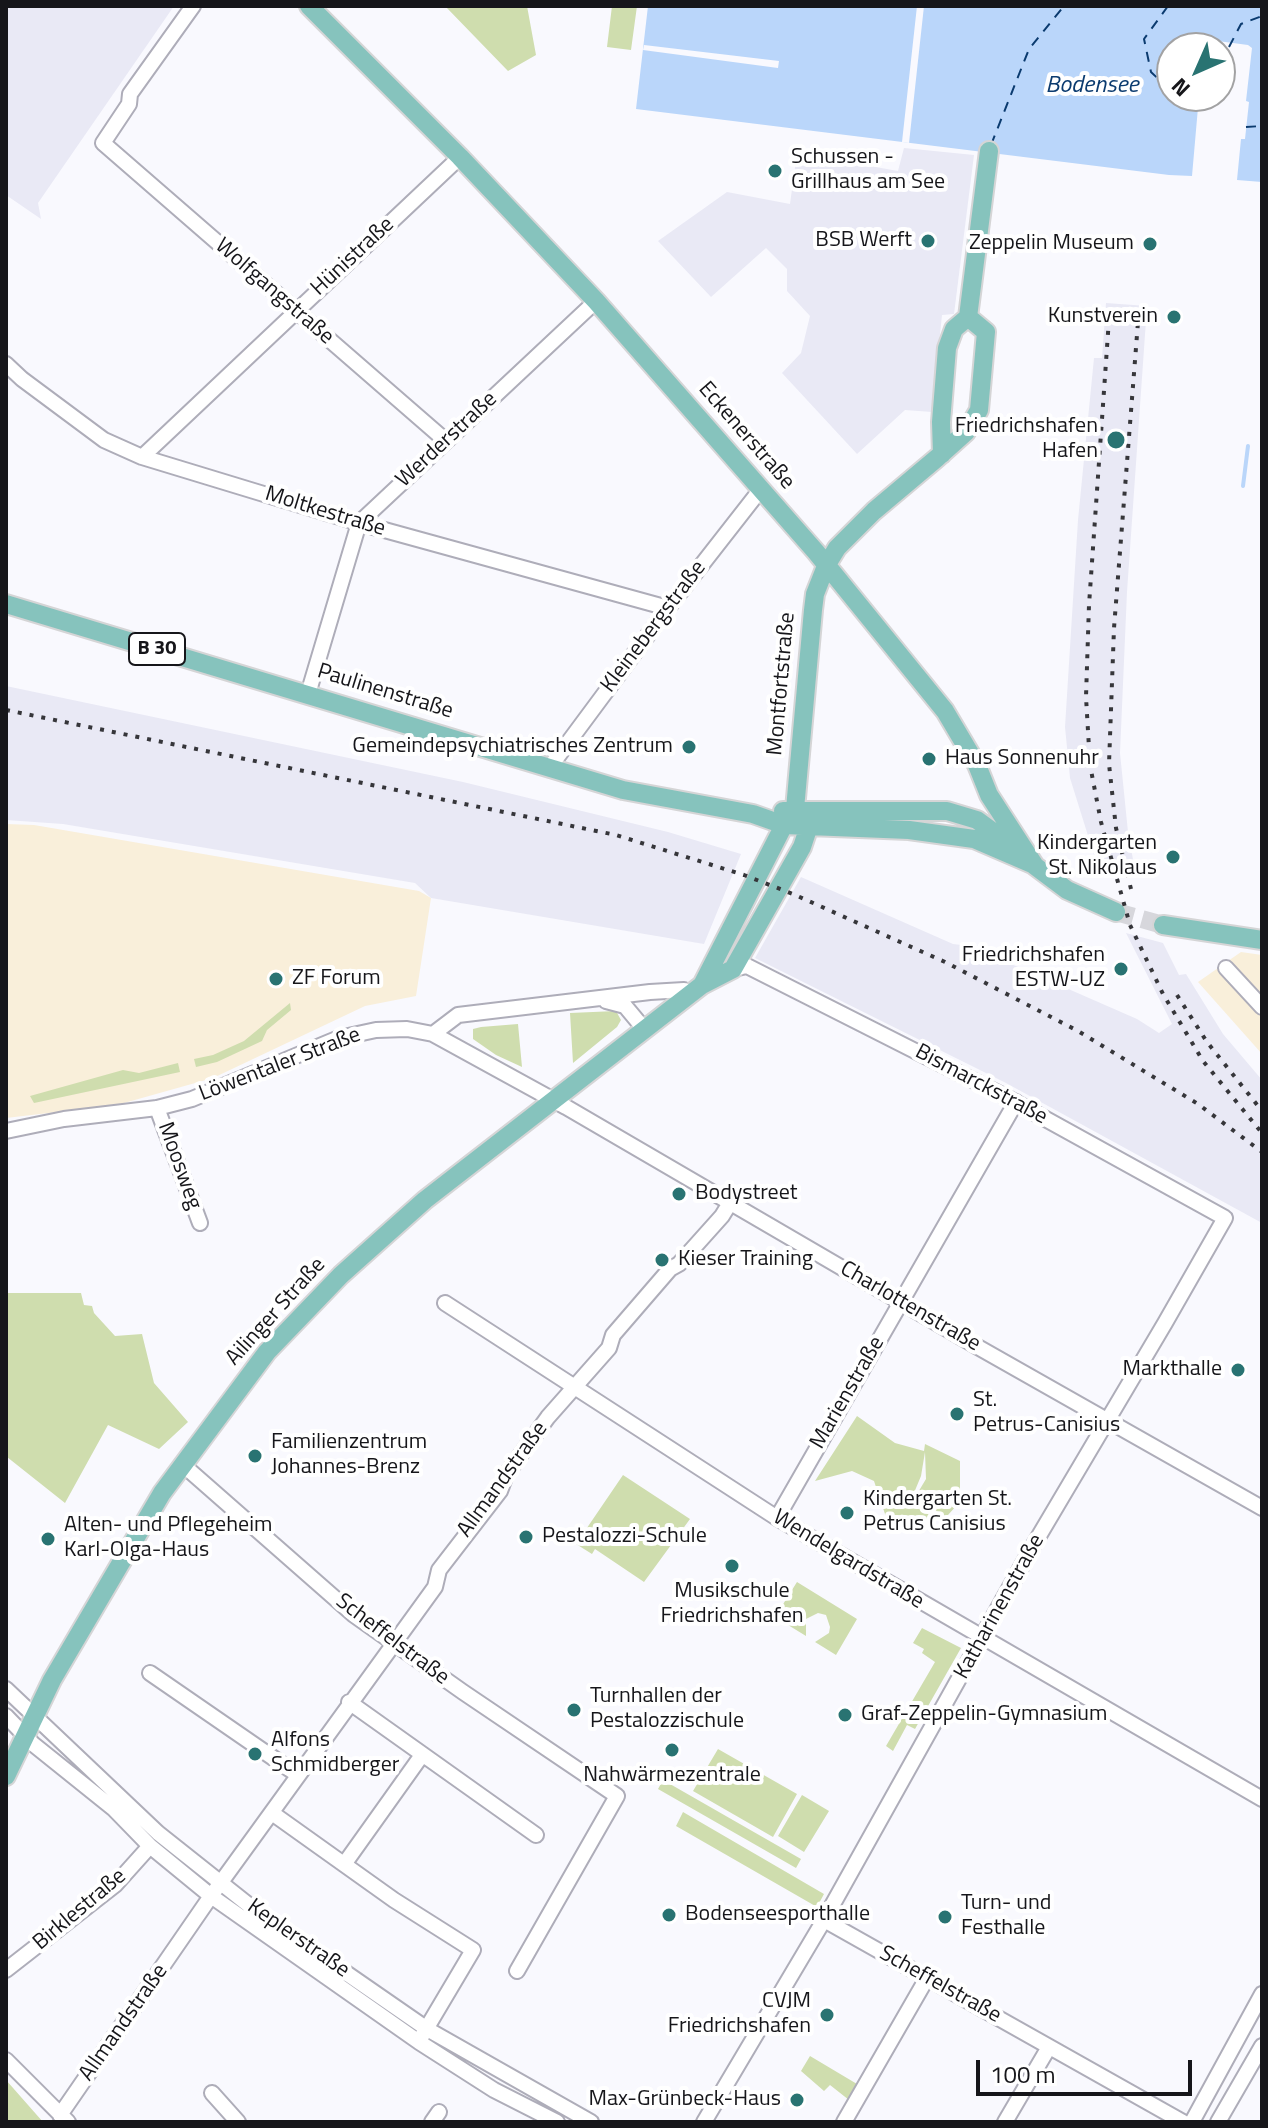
<!DOCTYPE html>
<html>
<head>
<meta charset="utf-8">
<style>
  body { margin:0 }
  #map { position:relative; width:1268px; height:2128px; overflow:hidden; background:#f9f9fe; font-family:"Titillium Web",sans-serif }
  canvas { display:block }
  .frame { position:absolute; inset:0; border:8px solid #16161a; pointer-events:none }
  .north { position:absolute; left:1156px; top:32px; width:80px; height:80px; box-sizing:border-box; background:#fff; border:2px solid #a2a2a3; border-radius:50%; rotate:225deg; font-size:22px; font-weight:700; line-height:32px; text-align:center; color:#16161a }
  .north::after { content:''; display:block; margin:auto; width:28px; height:36px; background:#297372; clip-path:polygon(50% 0,100% 100%,50% 72%,0 100%) }
  .scale { position:absolute; left:976px; top:2060px; width:216px; height:36px; box-sizing:border-box; border:4px solid #16161a; border-top:0; padding-left:10px; font-size:24px; line-height:28px; white-space:nowrap; color:#16161a; -webkit-text-stroke:6px #fff; paint-order:stroke }
</style>
</head>
<body>
<div id="map">
<canvas width="1268" height="2128"></canvas>
<div class="frame"></div>
<div class="north">N</div>
<div class="scale">100 m</div>
</div>
<script>
const context = document.querySelector('canvas').getContext('2d');
context.lineJoin = 'round';
function fill(path, color) { context.fillStyle = color; context.fill(path, 'evenodd'); }
const toPath = rows => new Path2D(rows.map(r => 'M' + r).join(''));
function strokePath(path, color, width, dash) { context.strokeStyle = color; context.lineWidth = width; context.lineCap = dash ? 'butt' : 'round'; context.setLineDash(dash || []); context.stroke(path); }
function write(font, color, halo, rows, align = 'center') {
  context.font = font + ' "Titillium Web",sans-serif'; context.lineWidth = 8; context.setLineDash([]); context.textBaseline = 'middle'; context.strokeStyle = halo; context.fillStyle = color; for (const [text, x, y, turn = 0] of rows) {
    context.save(); context.translate(x, y); context.rotate((+turn || 0) * Math.PI / 180); context.textAlign = isNaN(turn) ? turn : align; if (halo) context.strokeText(text, 0, 0); context.fillText(text, 0, 0); context.restore();
  }
}
const commercial = toPath([
  [6,824,34,825,419,891,431,898,416,996,365,1006,213,1078,117,1105,6,1118],
  [1241,952,1262,955,1262,1054,1198,982]
]);
const built = toPath([
  [6,6,174,6,38,203,41,219,6,195],
  [904,148,974,155,954,314,942,315,932,412,905,410,857,454,782,373,801,353,810,316,787,291,787,269,766,248,711,297,658,241,727,192,790,204,797,153,898,171],
  [1106,303,1147,306,1127,592,1120,753,1128,832,1134,865,1100,874,1070,778,1065,727,1078,520,1094,358,1102,358],
  [6,686,463,782,668,832,741,854,704,944,431,898,415,883,63,824,6,820],
  [801,877,953,944,970,946,1137,1019,1159,1033,1172,1024,1126,933,1163,943,1179,975,1186,974,1223,1034,1262,1080,1262,1223,1006,1083,755,958]
]);
const green = toPath([
  [445,6,527,6,536,55,508,71],
  [612,6,637,6,631,50,607,47],
  [290,1003,291,1010,267,1030,262,1041,217,1062,196,1067,194,1059,213,1055,244,1041],
  [616,1011,621,1020,617,1027,573,1063,570,1013],
  [518,1024,522,1067,496,1055,473,1039,473,1029,481,1027],
  [178,1063,180,1072,34,1103,30,1096,123,1070,139,1073],
  [6,1293,81,1293,84,1305,92,1306,94,1313,115,1336,142,1334,154,1383,188,1422,159,1449,108,1425,65,1503,7,1457],
  [857,1416,895,1443,924,1451,925,1444,960,1461,960,1496,957,1505,948,1515,935,1519,932,1510,914,1499,926,1479,925,1452,921,1476,911,1500,929,1511,932,1519,903,1521,886,1517,874,1481,852,1471,815,1481],
  [623,1475,690,1519,644,1582,595,1549,592,1554,576,1544],
  [797,1582,857,1619,836,1655,815,1642,829,1633,830,1627,826,1615,818,1613,806,1619,806,1636,775,1617],
  [922,1628,961,1648,915,1729,907,1725,893,1751,886,1746,935,1662,922,1653,924,1649,913,1643],
  [718,1749,797,1794,773,1837,693,1791],
  [663,1780,801,1859,796,1868,658,1789],
  [802,1795,829,1811,804,1852,778,1836],
  [683,1812,824,1894,817,1907,676,1826],
  [810,2056,857,2084,849,2100,830,2085,824,2091,801,2071],
  [6,2080,43,2122,6,2122]
]);
const water = toPath([
  [648,6,1262,6,1262,182,1237,180,1241,139,1245,139,1249,102,1246,101,1252,48,1248,45,1210,40,1206,48,1172,48,1172,96,1199,96,1192,176,1169,175,636,109]
]);
const pier = toPath([
  [917,6,924,6,909,143,902,142],
  [644,45,779,61,778,68,643,50]
]);
const stream = toPath([
  [1243,486,1248,446]
]);
const ferry = toPath([
  [1168,6,1144,39,1151,72,1172,92],
  [1229,47,1241,24,1262,16],
  [1176,96,1184,104,1197,104],
  [1246,127,1262,126],
  [991,145,1029,49,1064,6]
]);
const majorTunnel = toPath([
  [1116,912,1163,925]
]);
const minor = toPath([
  [193,6,130,94,129,104,103,143,446,441],
  [6,364,22,379,104,440,142,457,359,523,668,608],
  [142,457,460,157],
  [308,694,359,523,596,301],
  [550,767,668,608,761,489],
  [1226,968,1262,1007],
  [606,1001,625,1006,645,1030],
  [433,1034,458,1015,650,992,684,990,691,995],
  [157,1108,200,1223],
  [6,1131,64,1119,157,1108,192,1099,339,1038,376,1030,407,1029,433,1034,566,1107,976,1346,1262,1508],
  [445,1303,777,1518,1262,1799],
  [182,1464,354,1615,463,1692,617,1796,517,1971],
  [777,1518,1016,1102],
  [150,1673,298,1775],
  [6,1689,158,1833,255,1910,427,2029,591,2122],
  [349,1702,536,1835],
  [6,1716,33,1744,114,1809,150,1846,211,1896,419,2042,494,2090,557,2122],
  [272,1813,394,1900,473,1950,422,2036],
  [345,1863,422,1755],
  [824,1920,1183,2122],
  [6,1970,115,1885,150,1846],
  [6,2060,68,2122],
  [212,2093,238,2122],
  [60,2115,211,1896,435,1587,439,1570,500,1491,506,1475,548,1417,609,1348,613,1335,670,1269,679,1264,722,1216,730,1203],
  [432,2122,439,2112],
  [704,2122,824,1920,1033,1546,1165,1323,1225,1218,1004,1096,840,1013,747,966,733,969],
  [844,2122,927,1978],
  [1005,2122,1049,2047],
  [1192,2122,1262,1994],
  [1218,2122,1262,2046]
]);
const major = toPath([
  [309,6,460,157,596,301,816,552,945,711,977,765,989,795,1035,866,1067,890,1116,912],
  [968,317,989,151],
  [6,604,623,790,753,814,784,825,909,830,974,839,1032,864],
  [783,811,947,811,977,820,1018,850],
  [1163,925,1262,940],
  [702,985,784,825,795,809,813,610,815,594,826,566,837,548,874,511,937,458,966,432,979,410,986,332,968,317,954,329,947,348,941,422,942,454],
  [6,1776,52,1680,162,1493,267,1352,341,1275,425,1200,702,985,733,969,802,847,809,826]
]);
const rail = toPath([
  [1109,319,1089,605,1086,697,1090,765,1101,822,1130,925,1163,994,1203,1061,1262,1133],
  [6,710,616,835,744,875,793,894,945,962,1078,1031,1198,1104,1262,1152],
  [1131,889,1116,828,1109,764,1114,628,1138,322],
  [1177,995,1207,1042,1262,1111]
]);
const markers = [
  [775,171,8,"#297372"],
  [928,241,8,"#297372"],
  [1150,244,8,"#297372"],
  [1174,317,8,"#297372"],
  [1116,440,10,"#297372"],
  [689,747,8,"#297372"],
  [929,759,8,"#297372"],
  [1173,857,8,"#297372"],
  [1121,969,8,"#297372"],
  [276,979,8,"#297372"],
  [679,1194,8,"#297372"],
  [662,1260,8,"#297372"],
  [1238,1370,8,"#297372"],
  [957,1414,8,"#297372"],
  [255,1456,8,"#297372"],
  [847,1513,8,"#297372"],
  [526,1537,8,"#297372"],
  [48,1539,8,"#297372"],
  [732,1566,8,"#297372"],
  [574,1710,8,"#297372"],
  [845,1715,8,"#297372"],
  [672,1750,8,"#297372"],
  [255,1754,8,"#297372"],
  [669,1915,8,"#297372"],
  [945,1917,8,"#297372"],
  [827,2015,8,"#297372"],
  [797,2100,8,"#297372"]
];
const shields = [
  [157,649,56]
];
const shieldNames = [
  ["B 30",157,649]
];
const poiNames = [
  ["Schussen -",791,158],
  ["Grillhaus am See",791,183],
  ["BSB Werft",912,241,"right"],
  ["Zeppelin Museum",1134,244,"right"],
  ["Kunstverein",1158,317,"right"],
  ["Friedrichshafen",1098,427,"right"],
  ["Hafen",1098,452,"right"],
  ["Gemeindepsychiatrisches Zentrum",673,747,"right"],
  ["Haus Sonnenuhr",945,759],
  ["Kindergarten",1157,844,"right"],
  ["St. Nikolaus",1157,869,"right"],
  ["Friedrichshafen",1105,956,"right"],
  ["ESTW-UZ",1105,981,"right"],
  ["ZF Forum",292,979],
  ["Bodystreet",695,1194],
  ["Kieser Training",678,1260],
  ["Markthalle",1222,1370,"right"],
  ["St.",973,1401],
  ["Petrus-Canisius",973,1426],
  ["Familienzentrum",271,1443],
  ["Johannes-Brenz",271,1468],
  ["Kindergarten St.",863,1500],
  ["Petrus Canisius",863,1525],
  ["Alten- und Pflegeheim",64,1526],
  ["Karl-Olga-Haus",64,1551],
  ["Pestalozzi-Schule",542,1537],
  ["Musikschule",732,1592,"center"],
  ["Friedrichshafen",732,1617,"center"],
  ["Turnhallen der",590,1697],
  ["Pestalozzischule",590,1722],
  ["Graf-Zeppelin-Gymnasium",861,1715],
  ["Alfons",271,1741],
  ["Schmidberger",271,1766],
  ["Nahwärmezentrale",672,1776,"center"],
  ["Turn- und",961,1904],
  ["Festhalle",961,1929],
  ["Bodenseesporthalle",685,1915],
  ["CVJM",811,2002,"right"],
  ["Friedrichshafen",811,2027,"right"],
  ["Max-Grünbeck-Haus",781,2100,"right"]
];
const streetNames = [
  ["Hünistraße",353,257,-43],
  ["Wolfgangstraße",274,292,41],
  ["Eckenerstraße",746,436,49],
  ["Werderstraße",447,440,-43],
  ["Moltkestraße",325,512,17],
  ["Kleinebergstraße",654,627,-53],
  ["Montfortstraße",782,684,-85],
  ["Paulinenstraße",385,692,17],
  ["Löwentaler Straße",280,1065,-21],
  ["Bismarckstraße",981,1085,28],
  ["Moosweg",179,1166,70],
  ["Charlottenstraße",910,1307,30],
  ["Ailinger Straße",276,1312,-48],
  ["Marienstraße",848,1393,-60],
  ["Allmandstraße",503,1480,-54],
  ["Wendelgardstraße",848,1560,31],
  ["Katharinenstraße",1000,1607,-61],
  ["Scheffelstraße",392,1640,37],
  ["Birklestraße",80,1910,-40],
  ["Keplerstraße",298,1939,35],
  ["Scheffelstraße",940,1985,29],
  ["Allmandstraße",124,2023,-55]
];
const waterNames = [
  ["Bodensee",1092,86]
];
fill(commercial, '#f9efda');
fill(built, '#e9e9f5');
fill(green, '#cfddae');
fill(water, '#bad6fa');
fill(pier, '#f9f9fe');
strokePath(stream, '#bad6fa', 4);
strokePath(ferry, '#0b3b6f', 2, [10, 8]);
strokePath(majorTunnel, '#d7d7dc', 18, [18, 9]);
strokePath(minor, '#aeadb9', 18);
strokePath(major, '#d5d5d6', 22);
strokePath(minor, '#fff', 14);
strokePath(major, '#86c3bd', 18);
strokePath(rail, '#36363a', 4, [4, 8]);
for (const [x, y, r, color] of markers) { const dot = new Path2D(); dot.arc(x, y, r, 0, 2 * Math.PI); context.fillStyle = color; context.fill(dot); strokePath(dot, '#fff', 3); }
for (const [x, y, w] of shields) { const box = new Path2D(); box.roundRect(x - w / 2, y - 16, w, 32, 6); context.fillStyle = '#fff'; context.fill(box); strokePath(box, '#16161a', 2); }
write('bold 20px', '#16161a', null, shieldNames);
write('22px', '#16161a', '#fff', poiNames, 'left');
write('22px', '#16161a', '#fff', streetNames);
write('italic 24px', '#0b3b6f', '#fff', waterNames);
</script>
</body>
</html>
